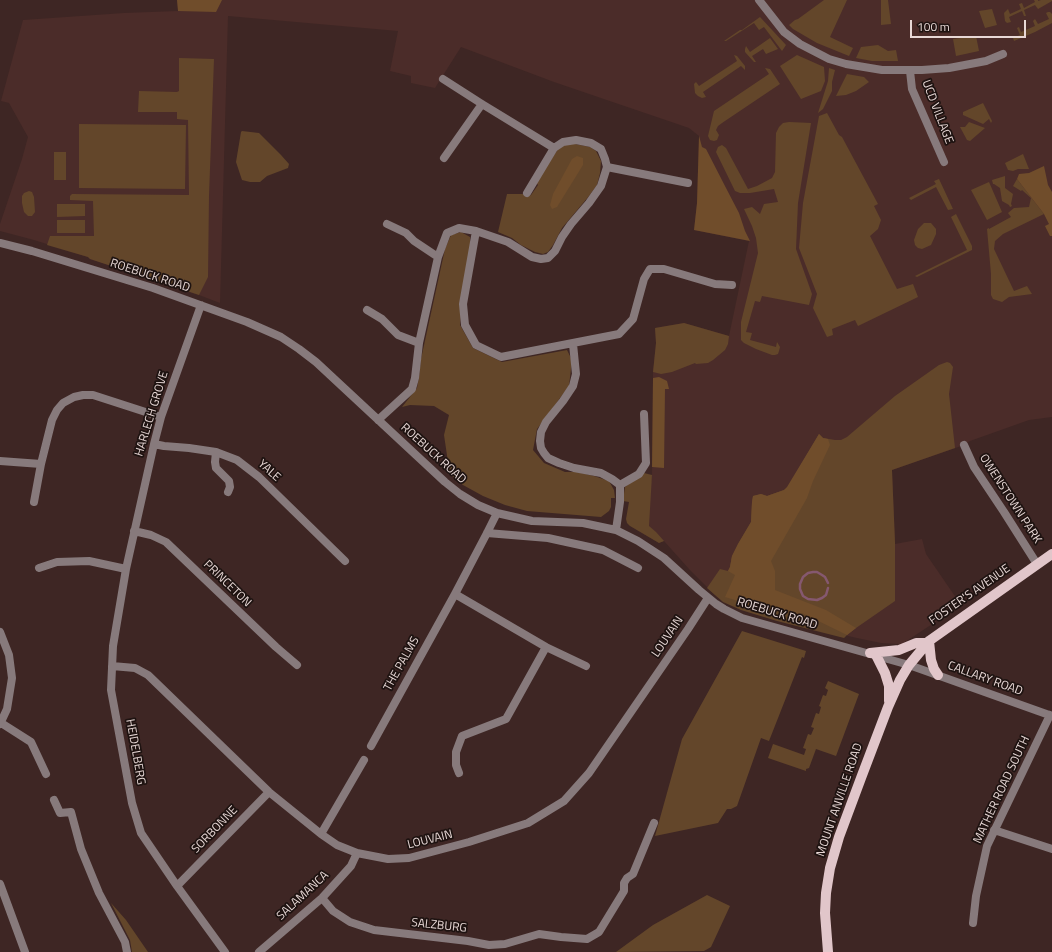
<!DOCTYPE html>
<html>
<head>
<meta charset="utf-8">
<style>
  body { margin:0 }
  #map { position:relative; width:1052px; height:952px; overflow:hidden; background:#3e2624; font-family:"Titillium Web",sans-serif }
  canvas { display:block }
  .scale { position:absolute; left:910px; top:20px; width:116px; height:18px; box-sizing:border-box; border:2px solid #e8d8d6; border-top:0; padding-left:5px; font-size:12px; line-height:14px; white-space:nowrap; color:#e8d8d6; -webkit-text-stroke:3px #1e1311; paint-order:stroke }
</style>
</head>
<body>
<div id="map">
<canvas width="1052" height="952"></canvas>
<div class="scale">100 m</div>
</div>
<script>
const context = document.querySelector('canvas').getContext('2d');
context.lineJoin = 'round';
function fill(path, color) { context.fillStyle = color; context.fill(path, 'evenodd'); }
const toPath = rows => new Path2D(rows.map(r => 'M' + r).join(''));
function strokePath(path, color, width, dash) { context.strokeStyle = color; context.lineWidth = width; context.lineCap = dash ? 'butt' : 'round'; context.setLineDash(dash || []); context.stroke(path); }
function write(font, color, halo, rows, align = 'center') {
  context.font = font + ' "Titillium Web",sans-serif'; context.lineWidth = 3.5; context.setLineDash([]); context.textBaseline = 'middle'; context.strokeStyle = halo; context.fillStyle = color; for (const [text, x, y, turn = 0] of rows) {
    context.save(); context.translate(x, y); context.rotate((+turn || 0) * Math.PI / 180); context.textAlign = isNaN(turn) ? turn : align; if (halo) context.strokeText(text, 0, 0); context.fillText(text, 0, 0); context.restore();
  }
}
const built = toPath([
  [177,0,1052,0,1052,417,1029,420,970,441,964,445,892,470,895,544,922,539,926,554,961,605,899,646,898,644,881,643,857,638,848,636,802,613,717,597,689,569,664,541,659,543,644,534,652,475,653,372,656,343,655,328,684,323,729,336,749,241,694,230,697,203,699,136,689,128,554,82,461,47,435,88,411,83,411,76,390,71,398,31,228,16,220,303,199,295,90,259,88,257,34,240,0,231,0,224,22,159,28,137,9,103,1,101,23,20,124,13,178,11]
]);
const green = toPath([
  [824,0,847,0,830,37,853,48,849,56,817,43,793,29,789,25,795,20,798,19],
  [881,0,888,0,891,24,881,25],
  [1034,0,1038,0,1038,1,1041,0,1052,0,1052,1,1038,9,1035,5,1024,10,1026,16,1024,16,1022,11,1009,17,1011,22,1007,23,1005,21,1004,13,1008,9,1010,14,1021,9,1019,4,1022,3,1024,8,1035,2],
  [992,9,997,25,985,28,979,11],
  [1048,12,1050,12,1052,14,1052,23,1035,32,1014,41,1013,38,1020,35,1017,28,1019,27,1021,32,1035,26,1033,21,1035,19,1038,24,1049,19,1046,13],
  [760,17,786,45,782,51,764,27,759,30,754,23,726,41,724,41,740,30,742,30],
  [976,36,979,51,956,56,953,39],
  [770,38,778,49,766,54,763,49,752,56,756,62,754,62,745,52,745,49,746,46,750,52],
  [878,45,888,51,896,50,898,61,872,61,856,58,861,47],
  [734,55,737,56,745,66,745,70,741,66,703,92,706,97,702,98,698,96,695,93,694,84,696,82,699,86,737,61],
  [797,55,824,67,825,81,821,91,801,99,780,66],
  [179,58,214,59,209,196,208,277,199,295,90,259,88,257,47,245,50,236,94,236,93,201,70,200,70,196,72,194,189,195,188,120,177,119,177,112,138,112,139,91,177,92,179,91],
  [765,68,770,69,780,84,722,123,718,126,716,130,719,135,717,140,714,141,710,140,708,136,714,111,769,74],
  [829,68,835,70,832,82,832,91,823,109,818,113,828,81],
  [847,74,864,77,869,82,856,91,846,95,836,96],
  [983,103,992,121,991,123,989,119,983,124,963,115,963,112],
  [827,113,839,135,842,137,878,204,874,206,881,220,878,229,870,236,897,289,913,284,918,297,858,326,855,320,832,329,833,335,827,337,813,308,817,294,799,248,803,203,819,116],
  [789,122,811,123,798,203,796,249,812,294,809,305,762,296,760,302,755,301,746,332,752,333,750,340,776,347,777,342,780,347,779,351,778,354,775,355,772,355,756,349,744,343,741,340,741,322,758,253,756,238,752,226,744,209,752,207,760,214,764,204,778,202,774,189,750,193,740,193,735,191,716,152,718,147,722,145,726,148,748,189,757,186,772,178,775,172,776,133,779,127,783,123],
  [969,122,985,128,970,141,967,140,960,127,965,127],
  [79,124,186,125,185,189,79,188],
  [242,131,259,133,281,155,289,164,288,168,267,176,260,182,250,182,242,180,236,162,241,132],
  [570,143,590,147,596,151,601,161,600,173,597,185,589,196,562,228,553,245,548,252,543,254,535,252,521,245,512,238,498,232,507,194,523,194,529,196,531,195,538,185,536,182,558,149,562,146],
  [54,152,66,152,66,180,54,180],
  [1023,154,1029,169,1018,169,1013,171,1008,170,1005,163],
  [1005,176,1005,188,1013,194,1011,204,1012,206,1010,207,1009,205,1002,201,1000,188,994,184,993,184,992,180],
  [939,179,953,209,948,210,936,187,911,200,909,198,936,184,934,181],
  [1017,179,1044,214,1003,234,995,241,994,249,1014,291,1027,286,1032,294,1009,297,1002,302,993,299,991,295,991,274,987,229,989,228,989,229,1011,217,1008,213,1014,208,1029,207,1031,198,1022,190,1021,191,1013,186],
  [989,182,1002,212,987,220,971,190],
  [29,191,32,192,34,197,35,212,32,216,28,216,24,212,22,203,22,196,24,193],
  [57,204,85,204,85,216,57,217],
  [956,214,972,246,972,250,917,277,915,276,967,250,951,217],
  [57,220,85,220,85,233,57,233],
  [924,223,931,223,936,229,936,234,931,245,922,249,918,248,915,245,914,240,918,229],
  [461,232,470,237,470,248,462,302,460,325,473,348,502,362,567,350,572,360,569,386,537,429,533,450,544,463,565,472,577,472,594,476,609,481,614,490,615,498,611,498,611,507,609,511,601,517,527,511,505,505,483,496,463,485,446,471,448,462,444,435,449,415,434,406,410,405,402,407,417,388,419,377,421,359,445,249,451,235],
  [684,323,729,336,728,344,725,350,713,360,708,363,696,364,695,363,672,372,661,374,653,372,656,343,655,328],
  [947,362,950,363,953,367,949,394,955,448,892,470,895,542,895,601,856,628,847,635,844,638,777,621,741,610,723,602,707,588,720,569,728,571,730,567,732,556,738,544,751,522,752,502,753,496,761,494,767,496,784,490,788,487,819,434,823,438,835,440,841,440,847,437,895,396,939,365],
  [644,473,652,475,649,526,656,532,664,541,659,543,630,526,627,523,626,519,629,502,623,501,625,487,632,481],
  [742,631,806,651,804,658,802,657,769,741,761,738,737,806,731,809,727,809,718,823,655,836,682,739],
  [828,681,859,694,836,756,816,749,809,768,806,769,806,771,768,758,773,744,776,745,804,755,806,749,803,748,808,734,811,735,814,728,811,727,816,713,819,714,821,707,819,706,823,695,826,696,828,690,825,688],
  [707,895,730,906,711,947,704,951,616,952,653,925],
  [111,903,126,920,148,952,132,952,130,940]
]);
const forest = toPath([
  [177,0,222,0,216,12,178,11],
  [699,136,702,147,706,149,726,188,739,213,745,231,750,241,694,230,697,203],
  [577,156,583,158,583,165,557,207,552,209,550,205,553,194,572,159],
  [1044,166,1048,185,1052,192,1052,236,1050,236,1045,226,1049,224,1044,214,1017,179,1019,174,1029,173],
  [659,377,667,381,669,389,665,389,664,468,652,467,653,378],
  [819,434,823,438,828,439,830,445,813,481,807,498,771,561,775,571,775,590,826,610,856,628,847,635,802,613,794,615,755,606,725,597,735,575,728,571,730,567,732,556,738,544,751,522,752,502,753,496,761,494,767,496,784,490,787,487]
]);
const stream = toPath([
  [828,583,825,577,822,575,817,572,813,572,808,573,803,577,800,584,800,589,803,596,808,599,817,600,822,598,826,595,828,588]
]);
const minor = toPath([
  [759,0,784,32,800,44,829,59,846,64,882,70,922,70,949,68,986,61,1003,54],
  [910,71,912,89,944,162],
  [443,79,482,104,554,148],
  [444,158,482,104],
  [607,167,688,183],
  [527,193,554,148,563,142,576,140,591,143,601,149,605,159,607,167,601,186,589,203,571,224,562,237,555,251,548,258,541,259,532,257,508,242,476,231,463,304,465,325,476,345,501,357,619,334,633,319,644,279,650,269,664,269,715,284,732,285],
  [387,224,406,233,414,241,438,257],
  [0,243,32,251,153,288,247,322,281,337,299,349,316,362,445,482,460,494,478,505,497,513,532,521,583,523,616,530,638,541,664,558,699,590,716,604,724,609,742,618,909,665,1052,716],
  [201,305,161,417,154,444,126,569,113,646,111,690,132,803,141,833,177,886,225,952],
  [367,310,382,319,398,335,419,343],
  [573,344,576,374,573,386,563,401,546,422,541,432,540,441,541,448,544,453,548,458,559,463,574,468,601,473,612,479,620,485],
  [378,420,412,389,415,378,419,343,438,257,447,233,459,228,476,231],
  [154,444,164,446,189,448,216,452,237,460,259,477,345,561],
  [964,445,974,467,1004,512,1037,564],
  [216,452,215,462,216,468,229,481,230,487,228,492],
  [0,461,41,464],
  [34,502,41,464,52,420,57,410,63,403,74,397,83,395,93,395,161,417],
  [616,530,620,502,620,485,639,474,646,463,644,414],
  [134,531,151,535,166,542,276,647,297,665],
  [487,533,548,538,603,550,638,568],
  [39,568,57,562,89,561,126,569],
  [455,594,546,647,586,666],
  [0,632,9,655,12,678,7,709,0,724],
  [112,666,135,668,148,675,269,792,321,834,337,845,357,853,388,859,409,858,469,842,528,823,564,801,589,773,688,629,708,598],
  [1,723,31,742,46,774],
  [371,746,455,594,487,533,497,513],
  [459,773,456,765,456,752,462,736,506,719,546,647],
  [54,800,60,813,71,812,81,849,99,893,125,942,127,952],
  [994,830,1052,849],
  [321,834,364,760],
  [0,884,25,952],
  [177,886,269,792],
  [322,898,333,911,350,922,374,930,468,941,489,945,505,944,539,934,561,937,587,939,599,932,624,891,624,883,627,878,633,874,654,823],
  [973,923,976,896,987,846,1050,715],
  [259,952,322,898,351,866,357,853]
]);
const major = toPath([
  [929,641,931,660,934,669,938,675],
  [870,653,899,650,916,643,926,643],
  [876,655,885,673,889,686,889,701],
  [828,952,825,913,826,893,830,868,839,837,861,778,888,707,900,680,909,665,929,641,1052,554]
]);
const streetNames = [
  ["UCD VILLAGE",937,112,69],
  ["ROEBUCK ROAD",150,276,18],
  ["HARLECH GROVE",152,414,-73],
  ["ROEBUCK ROAD",433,454,42],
  ["YALE",269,471,42],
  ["OWENSTOWN PARK",1010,499,57],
  ["PRINCETON",227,584,44],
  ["FOSTER'S AVENUE",970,595,-35],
  ["ROEBUCK ROAD",777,614,17],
  ["LOUVAIN",668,637,-56],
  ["THE PALMS",402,664,-61],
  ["CALLARY ROAD",985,679,20],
  ["HEIDELBERG",135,752,80],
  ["MATHER ROAD SOUTH",1002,790,-65],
  ["MOUNT ANVILLE ROAD",840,800,-71],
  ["SORBONNE",215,830,-46],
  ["LOUVAIN",430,840,-14],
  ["SALAMANCA",303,896,-43],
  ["SALZBURG",439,926,6]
];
fill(built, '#4b2c29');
fill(green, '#63462a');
fill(forest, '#704d2b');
strokePath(stream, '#85586f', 2.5);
strokePath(minor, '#877a7c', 8);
strokePath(major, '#e1c6ca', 10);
write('12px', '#e8d8d6', '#1e1311', streetNames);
</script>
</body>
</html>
